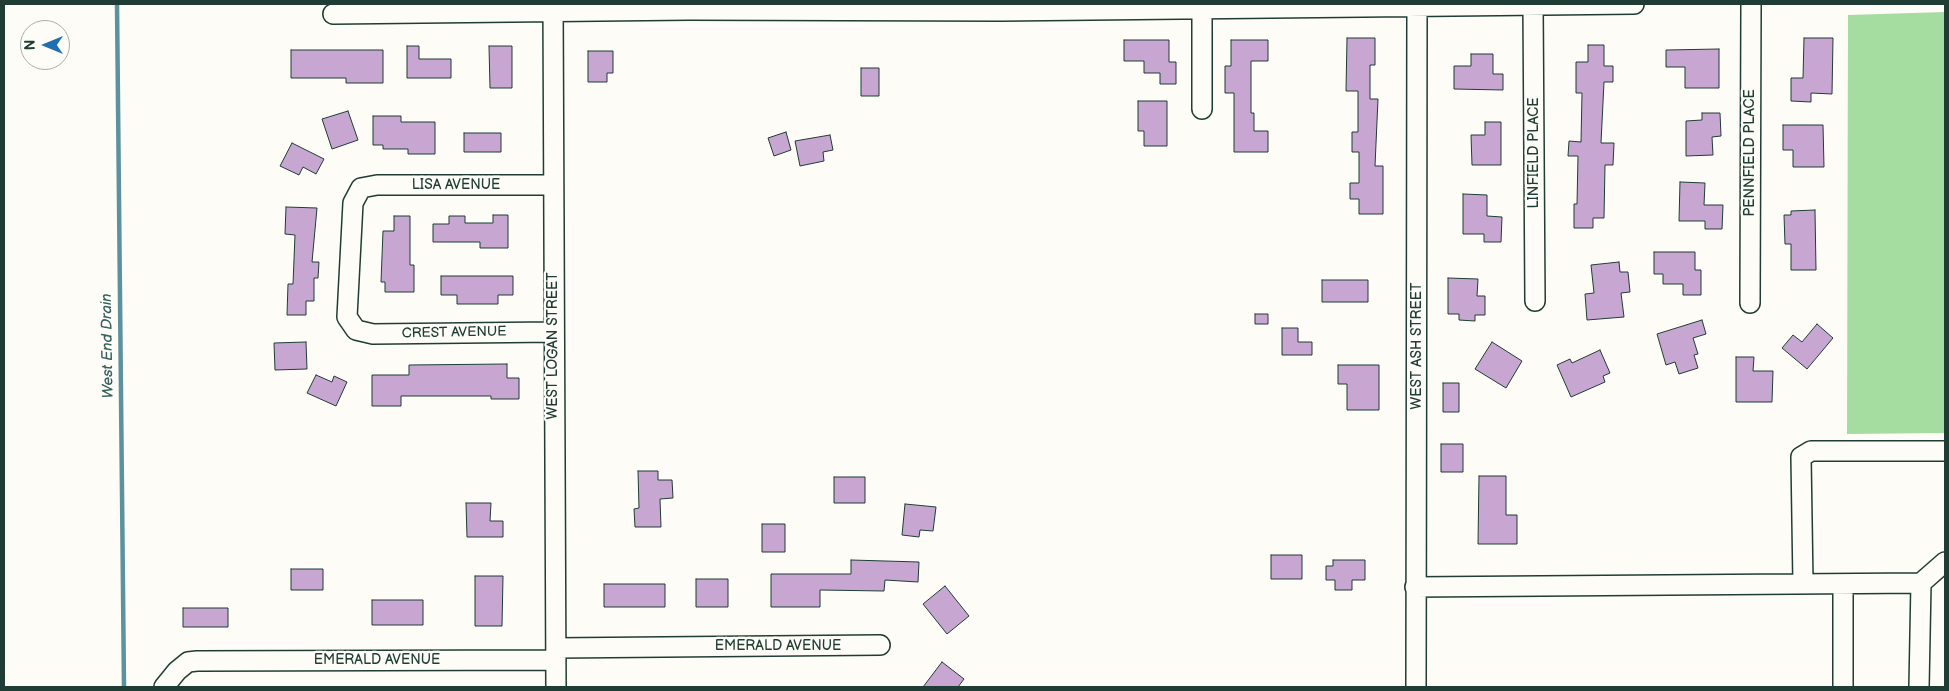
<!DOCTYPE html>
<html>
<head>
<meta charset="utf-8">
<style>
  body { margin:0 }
  #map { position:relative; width:1949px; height:691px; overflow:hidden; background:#fdfcf7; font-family:"Balsamiq Sans",sans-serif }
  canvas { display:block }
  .frame { position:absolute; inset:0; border:5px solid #1f3d34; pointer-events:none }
  .north { position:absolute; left:20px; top:20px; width:50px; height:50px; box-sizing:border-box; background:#fdfcf7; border:1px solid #a4b0a9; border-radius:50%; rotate:270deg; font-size:14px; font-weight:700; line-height:20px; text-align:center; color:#1f3d34 }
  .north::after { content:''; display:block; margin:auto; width:18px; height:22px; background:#1f6fb2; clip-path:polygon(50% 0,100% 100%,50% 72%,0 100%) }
</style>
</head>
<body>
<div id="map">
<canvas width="1949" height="691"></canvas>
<div class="frame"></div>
<div class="north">N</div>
</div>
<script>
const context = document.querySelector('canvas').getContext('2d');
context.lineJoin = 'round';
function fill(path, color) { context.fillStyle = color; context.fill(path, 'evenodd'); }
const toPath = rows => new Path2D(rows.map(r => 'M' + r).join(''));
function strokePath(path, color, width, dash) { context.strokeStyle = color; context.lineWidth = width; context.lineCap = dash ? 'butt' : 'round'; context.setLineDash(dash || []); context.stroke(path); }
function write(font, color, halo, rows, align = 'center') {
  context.font = font + ' "Balsamiq Sans",sans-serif'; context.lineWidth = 4.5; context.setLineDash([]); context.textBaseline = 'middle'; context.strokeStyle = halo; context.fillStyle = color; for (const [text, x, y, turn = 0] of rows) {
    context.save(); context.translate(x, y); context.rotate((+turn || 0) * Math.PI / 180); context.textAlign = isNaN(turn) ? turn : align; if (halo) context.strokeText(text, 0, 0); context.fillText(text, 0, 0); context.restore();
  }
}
const green = toPath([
  [1945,12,1945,433,1847,434,1848,15]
]);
const stream = toPath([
  [117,4,124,687]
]);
const building = toPath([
  [1347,38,1375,38,1375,65,1370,65,1370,99,1378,99,1375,166,1383,166,1383,214,1359,214,1359,199,1350,199,1350,183,1359,183,1359,152,1352,152,1352,132,1358,132,1358,91,1346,91,1347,38],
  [1804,38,1833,38,1832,94,1811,93,1811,102,1791,101,1791,78,1803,78,1804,38],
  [1124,40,1169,40,1169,62,1176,62,1176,84,1160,84,1160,73,1144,73,1144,61,1124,61,1124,40],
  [1231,40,1268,40,1268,61,1251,61,1251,113,1254,113,1254,131,1268,131,1268,152,1234,152,1234,93,1225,93,1225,66,1231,66,1231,40],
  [1588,45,1604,45,1604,66,1613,66,1613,82,1604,82,1601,143,1614,143,1613,165,1605,165,1604,218,1593,218,1593,228,1574,228,1574,204,1577,204,1578,156,1568,156,1569,141,1581,142,1582,93,1576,93,1576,62,1588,62,1588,45],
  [407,46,419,46,419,59,451,59,451,78,407,78,407,46],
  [489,46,512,46,512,88,490,88,489,46],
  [1719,49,1719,88,1685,88,1685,67,1666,67,1666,50,1719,49],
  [291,50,383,50,383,83,346,83,346,78,291,78,291,50],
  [588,51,613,51,613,73,607,73,607,82,588,82,588,51],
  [1471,54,1493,54,1493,74,1503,74,1503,90,1454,89,1454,66,1471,66,1471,54],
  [861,68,879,68,879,96,861,96,861,68],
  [1138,101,1167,101,1167,146,1144,146,1144,131,1138,131,1138,101],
  [348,111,358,140,332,149,322,119,348,111],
  [1702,113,1720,113,1721,136,1712,137,1713,155,1686,156,1686,121,1702,120,1702,113],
  [373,116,401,116,401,122,435,122,435,154,408,154,408,149,383,149,383,145,373,145,373,116],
  [1485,122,1501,122,1501,165,1472,165,1471,135,1485,135,1485,122],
  [1783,125,1823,125,1824,167,1793,167,1793,150,1783,150,1783,125],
  [786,132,791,150,774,156,768,138,786,132],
  [464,133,501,133,501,152,464,152,464,133],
  [830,135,833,150,823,152,824,161,800,166,795,141,830,135],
  [292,143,324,159,316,174,303,167,299,175,280,166,292,143],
  [1680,182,1705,183,1704,205,1723,205,1722,229,1705,229,1705,221,1679,221,1680,182],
  [1463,194,1487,195,1487,216,1502,217,1501,242,1484,242,1484,234,1463,234,1463,194],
  [286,207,317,208,312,262,319,262,318,278,314,278,314,301,306,301,306,315,287,315,288,284,293,284,295,235,285,234,286,207],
  [1815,210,1816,270,1791,270,1791,244,1785,244,1784,215,1791,215,1791,211,1815,210],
  [493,215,508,215,508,248,480,248,480,242,433,242,433,224,449,224,449,216,465,216,465,223,493,223,493,215],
  [394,216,410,216,410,265,414,265,414,292,385,292,385,282,381,282,383,231,394,231,394,216],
  [1654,252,1695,252,1695,270,1701,270,1701,295,1683,295,1683,284,1663,284,1663,274,1654,274,1654,252],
  [1619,262,1620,272,1628,272,1630,292,1621,293,1624,317,1587,320,1585,294,1594,293,1591,265,1619,262],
  [441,276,513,276,513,295,498,295,498,304,457,304,457,295,441,295,441,276],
  [1448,278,1478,279,1477,296,1485,296,1485,315,1475,315,1475,321,1459,320,1459,314,1448,314,1448,278],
  [1322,280,1368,280,1368,302,1322,302,1322,280],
  [1255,314,1268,314,1268,324,1255,324,1255,314],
  [1702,320,1706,334,1693,338,1698,354,1694,355,1698,368,1679,374,1675,362,1666,365,1657,334,1702,320],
  [1817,324,1833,338,1807,369,1782,348,1793,335,1802,342,1817,324],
  [1282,328,1298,328,1298,342,1312,342,1312,355,1282,355,1282,328],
  [306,342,307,369,275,370,274,343,306,342],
  [1492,342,1522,361,1506,388,1475,369,1492,342],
  [1600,350,1610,373,1603,376,1605,382,1571,397,1557,365,1570,359,1572,363,1600,350],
  [1736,357,1754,357,1753,371,1773,371,1772,402,1736,402,1736,357],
  [507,364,507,378,519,378,519,399,491,399,491,396,401,396,401,406,372,406,372,375,409,375,409,365,507,364],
  [1338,365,1379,365,1379,410,1347,410,1347,384,1338,384,1338,365],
  [316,375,332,382,334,376,347,382,336,406,307,393,316,375],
  [1443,383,1459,383,1459,412,1443,412,1443,383],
  [1441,444,1463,444,1463,472,1441,472,1441,444],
  [638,471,658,471,658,480,672,480,673,498,660,499,661,527,635,527,634,509,639,508,638,471],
  [1479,476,1506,476,1506,515,1517,515,1517,544,1478,544,1479,476],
  [834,477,865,477,865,503,834,503,834,477],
  [466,503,491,503,490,521,503,521,503,537,467,537,466,503],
  [905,504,936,507,933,531,920,530,919,537,902,535,905,504],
  [762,524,785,524,785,552,762,552,762,524],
  [1271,555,1302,555,1302,579,1271,579,1271,555],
  [851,560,919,562,918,582,885,580,884,591,820,590,820,607,771,607,771,574,851,574,851,560],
  [1333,560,1365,560,1365,580,1352,580,1352,590,1335,590,1335,580,1326,580,1326,566,1333,566,1333,560],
  [291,569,323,569,323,590,291,590,291,569],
  [475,576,503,576,502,626,475,626,475,576],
  [696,579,728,579,728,607,696,607,696,579],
  [604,584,665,584,665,607,604,607,604,584],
  [945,586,969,616,947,634,923,604,945,586],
  [372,600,423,600,423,625,372,625,372,600],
  [183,608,228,608,228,627,183,627,183,608],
  [942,662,964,679,958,687,923,687,942,662]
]);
const minor = toPath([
  [553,4,556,687],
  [1533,5,1535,301],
  [333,14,689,10,1001,11,1634,4],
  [1202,109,1202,8],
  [552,185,377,185,361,188,353,203,347,317,356,330,373,334,553,332],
  [1750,303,1751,4],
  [1803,584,1801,457,1811,451,1945,451],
  [1415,587,1921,583,1945,562],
  [556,648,880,645],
  [164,687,177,671,188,662,197,661,556,660],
  [1416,687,1417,4],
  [1843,687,1843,584],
  [1919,687,1921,583]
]);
const streetNames = [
  ["LINFIELD PLACE",1534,153,-90],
  ["PENNFIELD PLACE",1750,153,-90],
  ["LISA AVENUE",456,185],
  ["CREST AVENUE",454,333,-1],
  ["WEST LOGAN STREET",553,346,-90],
  ["WEST ASH STREET",1417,346,-90],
  ["EMERALD AVENUE",778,646],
  ["EMERALD AVENUE",377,660]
];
const waterNames = [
  ["West End Drain",108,346,-91]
];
fill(green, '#a5dda1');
strokePath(stream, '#5b929e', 4.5);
fill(building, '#c7a7d2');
strokePath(building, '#1f3d34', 1);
strokePath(minor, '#1f3d34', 22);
strokePath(minor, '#fdfcf7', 19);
write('14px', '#1f3d34', '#fdfcf7', streetNames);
write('italic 15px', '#386060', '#fdfcf7', waterNames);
</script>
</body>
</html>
